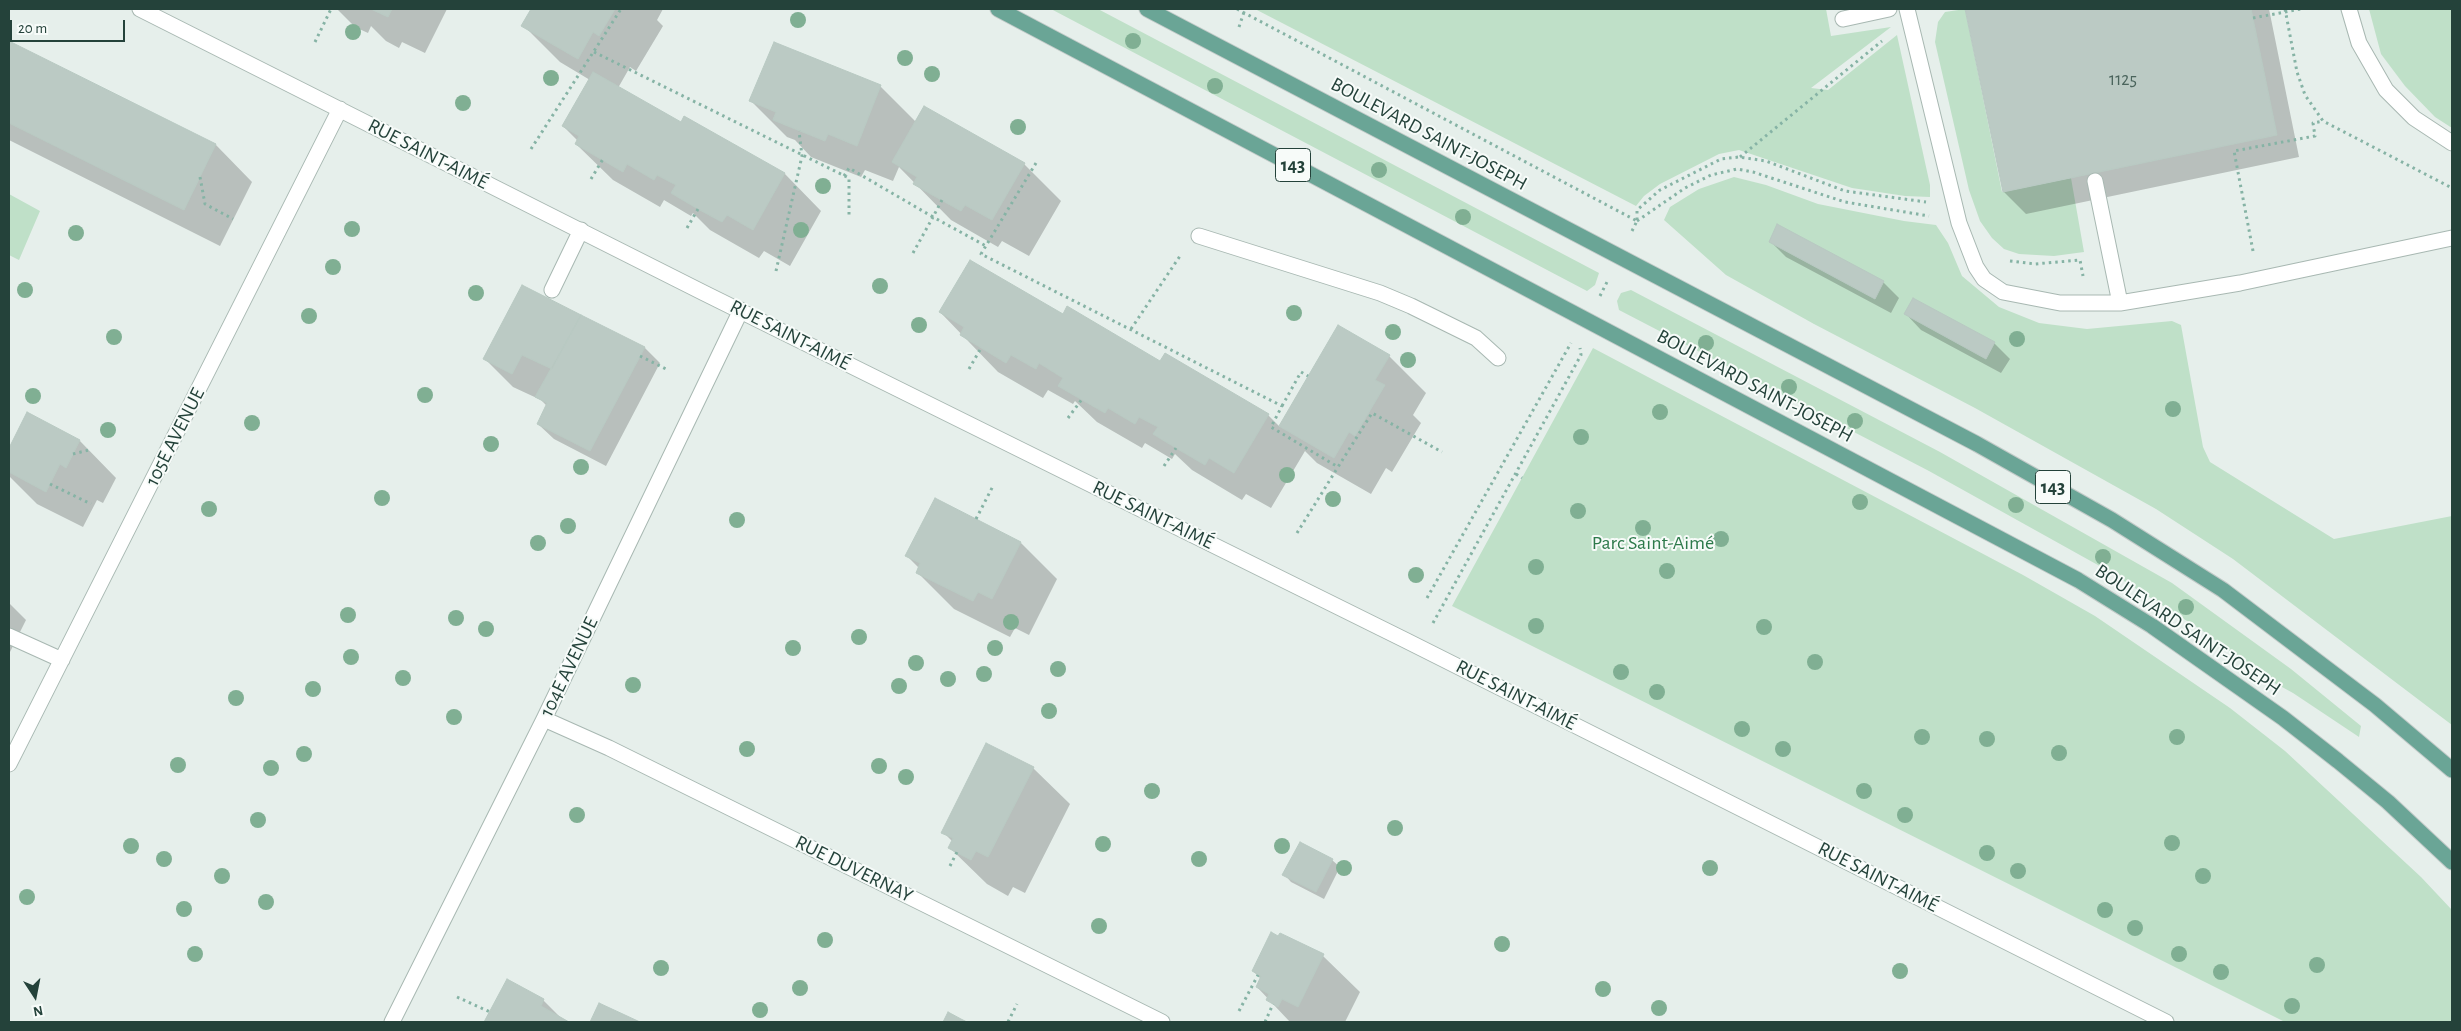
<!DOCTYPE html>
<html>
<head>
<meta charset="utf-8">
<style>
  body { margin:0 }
  #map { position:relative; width:2461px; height:1031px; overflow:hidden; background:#e6efeb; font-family:"Alegreya Sans",sans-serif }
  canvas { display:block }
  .frame { position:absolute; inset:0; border:10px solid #24423a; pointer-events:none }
  .north { position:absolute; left:10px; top:971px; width:50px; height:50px; -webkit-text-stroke:4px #f7fbf9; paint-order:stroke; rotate:169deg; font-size:14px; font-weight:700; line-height:20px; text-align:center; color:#24423a }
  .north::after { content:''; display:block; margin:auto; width:18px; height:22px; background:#24423a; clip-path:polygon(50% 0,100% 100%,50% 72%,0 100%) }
  .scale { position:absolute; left:10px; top:20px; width:115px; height:22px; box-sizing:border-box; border:2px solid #24423a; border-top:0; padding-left:6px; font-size:15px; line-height:18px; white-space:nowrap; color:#24423a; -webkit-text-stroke:4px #f7fbf9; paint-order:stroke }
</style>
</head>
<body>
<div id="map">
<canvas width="2461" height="1031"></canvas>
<div class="frame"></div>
<div class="north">N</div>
<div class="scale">20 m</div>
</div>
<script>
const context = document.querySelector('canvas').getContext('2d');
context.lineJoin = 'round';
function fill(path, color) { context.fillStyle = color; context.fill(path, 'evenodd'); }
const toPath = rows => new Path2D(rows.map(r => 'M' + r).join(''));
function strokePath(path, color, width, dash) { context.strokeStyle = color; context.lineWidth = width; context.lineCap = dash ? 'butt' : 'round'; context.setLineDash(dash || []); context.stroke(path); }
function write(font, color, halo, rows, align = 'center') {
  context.font = font + ' "Alegreya Sans",sans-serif'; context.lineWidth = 4; context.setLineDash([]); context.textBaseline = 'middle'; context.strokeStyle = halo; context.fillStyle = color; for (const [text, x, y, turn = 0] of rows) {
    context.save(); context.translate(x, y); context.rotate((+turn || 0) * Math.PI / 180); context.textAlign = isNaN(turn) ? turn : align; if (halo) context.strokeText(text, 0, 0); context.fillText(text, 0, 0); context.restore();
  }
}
const green = toPath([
  [1051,9,1098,9,1599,273,1595,285,1587,291],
  [1255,9,1826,9,1831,36,1891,27,1811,88,1828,90,1897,35,1930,185,1930,197,1905,196,1852,188,1739,150,1719,154,1660,184,1644,196,1636,206],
  [1965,9,2002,192,2071,178,2084,252,2054,256,2019,254,2004,249,1992,238,1980,221,1969,190,1935,42,1938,22,1945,12],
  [2369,9,2452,9,2452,128,2435,117,2405,86,2381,54],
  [1734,177,1766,185,1818,204,1904,221,1936,225,1948,243,1962,276,1999,307,2039,323,2087,329,2172,321,2181,325,2203,447,2210,462,2334,539,2452,516,2452,725,2233,559,2156,509,1975,408,1814,324,1726,275,1664,220,1670,207,1699,189],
  [9,194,40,211,19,260,9,255],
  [1631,290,1940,452,2172,583,2291,669,2361,726,2359,737,2293,693,2260,675,2206,633,2105,569,1929,471,1619,310,1617,301,1621,293],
  [1593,348,2023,575,2095,616,2230,708,2285,751,2421,877,2452,910,2452,1022,2285,1022,1452,606]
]);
const shadow = toPath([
  [337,9,447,9,425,53,402,42,399,48,386,41,371,26,368,33,355,27],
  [533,9,663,9,657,20,663,26,636,71,630,67,618,88,682,124,685,117,785,174,821,211,790,266,764,251,759,258,710,230,693,213,691,216,664,200,660,207,613,180,576,144,578,141,563,126,590,80,560,62,523,25],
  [1966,9,2269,9,2299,157,2026,214,2004,192],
  [9,42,216,145,252,182,220,246,9,140],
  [880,86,916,122,1024,164,1061,201,1029,256,1002,241,998,247,951,220,899,167,893,181,865,170,861,177,811,157,795,140,787,137,751,101],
  [1778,226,1883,282,1899,298,1891,313,1786,257,1770,241],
  [523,287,645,348,660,363,606,466,554,439,538,424,547,406,541,400,513,387,485,359],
  [940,312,1063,316,1268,415,1280,427,1338,327,1389,356,1426,393,1413,415,1421,423,1392,472,1386,468,1371,494,1317,463,1305,451,1271,508,1246,494,1242,500,1192,470,1175,454,1172,459,1145,443,1142,448,1097,422,1075,401,1073,404,1048,390,1043,398,998,372],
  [1906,314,1994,343,2010,359,2001,373,1921,330],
  [27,414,80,441,116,478,103,503,97,500,83,527,37,504,9,476,9,450],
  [935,499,1021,543,1057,579,1029,635,1015,628,1010,637,954,609,917,572,919,568,907,556],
  [9,603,26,620,9,654],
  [1033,768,1070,804,1025,893,1013,887,1008,896,987,884,950,848,953,842,943,832],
  [1332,860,1340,867,1324,899,1291,882,1284,874],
  [1323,956,1360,992,1345,1022,1290,1022,1257,987,1261,979,1253,971],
  [507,981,543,1000,561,1018,569,1022,485,1022]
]);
const building = toPath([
  [371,9,392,9,388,17,371,9],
  [531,9,615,9,599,36,593,32,578,59,521,26,531,9],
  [1965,9,2251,9,2277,135,2003,192,1965,9],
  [9,41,216,144,184,210,9,123,9,41],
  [774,42,881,85,857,146,828,134,825,141,773,120,776,112,749,101,774,42],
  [593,72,681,122,684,116,785,173,753,230,727,215,722,222,698,209,671,193,676,185,657,175,654,180,627,164,623,172,575,144,579,136,562,126,593,72],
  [924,106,1025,163,992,220,965,205,961,211,913,184,917,177,892,162,924,106],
  [1777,224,1884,281,1875,299,1769,242,1777,224],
  [970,260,1063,314,1067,306,1160,361,1165,353,1269,414,1234,473,1209,458,1205,465,1176,448,1153,434,1158,427,1139,417,1135,424,1108,408,1105,413,1058,386,1063,378,1039,363,1036,369,1011,355,1006,363,960,335,964,327,939,312,970,260],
  [522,285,581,315,552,369,522,355,512,374,483,359,522,285],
  [1913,298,1995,342,1986,359,1904,314,1913,298],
  [581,315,645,347,590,451,537,424,547,403,535,397,581,315],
  [1338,325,1390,355,1375,380,1385,385,1355,436,1349,432,1334,458,1279,426,1338,325],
  [27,412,80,440,66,468,60,464,46,492,9,472,9,448,27,412],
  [935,498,1021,542,992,599,978,592,973,601,916,573,920,563,905,556,935,498],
  [986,743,1034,767,988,857,976,851,971,860,948,848,953,838,941,833,986,743],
  [1300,842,1333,859,1316,892,1282,875,1300,842],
  [1271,932,1278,936,1280,933,1324,954,1298,1007,1282,999,1278,1007,1266,1000,1269,994,1256,987,1261,976,1252,971,1271,932],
  [507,979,544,999,541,1006,569,1022,484,1022,507,979],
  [599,1003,640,1022,590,1022,599,1003],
  [948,1012,961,1019,967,1022,943,1022,948,1012]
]);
const path = toPath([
  [1237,9,1637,221],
  [2285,9,2297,72,2305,95,2323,121,2452,188],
  [2253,18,2301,9],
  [1239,27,1245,9],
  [315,42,331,9],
  [594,52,849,178,849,218],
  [531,149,621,9],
  [1740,157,1882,41],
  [1036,163,981,254,1282,406,1271,427,1338,467,1372,413,1442,452],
  [844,176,849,168,933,217,942,200],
  [200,177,205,204,233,219],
  [591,179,603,159],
  [1637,220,1637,210,1660,190,1721,159,1739,157,1766,161,1845,191,1926,202],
  [1637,221,1685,188,1711,175,1737,169,1753,172,1845,202,1929,216],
  [687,228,698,209],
  [1632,231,1637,221],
  [2253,251,2234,151,2315,136,2313,123,2323,121],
  [913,253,933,217,986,246],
  [2010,261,2035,264,2080,260,2083,276],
  [776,271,802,156,799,131],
  [1600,296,1607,282],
  [1131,329,1180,256],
  [640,356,666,369],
  [969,369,981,348],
  [1282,406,1301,372,1308,376],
  [1068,418,1082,399],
  [73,454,89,450],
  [1164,466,1176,448],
  [1516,474,1522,478],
  [50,484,91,504],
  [976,519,993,486],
  [1297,533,1338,467],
  [1427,598,1571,343],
  [1433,623,1581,355,1580,348],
  [950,866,957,852],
  [457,997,490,1012],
  [1239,1011,1258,975],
  [1008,1022,1017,1004],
  [1265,1022,1273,1004]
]);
const minor = toPath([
  [140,9,704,293,1405,640,2166,1022],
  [1907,9,1959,223,1976,267,1984,279,2003,292,2060,303,2120,303,2240,283,2452,238],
  [2349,9,2359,43,2386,90,2414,118,2452,143],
  [1843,19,1889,9],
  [2095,181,2120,303],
  [1199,236,1380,293,1411,306,1476,338,1498,358],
  [552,290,581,230],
  [9,636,62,660],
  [544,719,609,748,1162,1022],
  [9,764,340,109],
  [392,1022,544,719,741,310]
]);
const major = toPath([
  [998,9,2078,580,2152,626,2283,718,2338,761,2388,802,2452,862],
  [1147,9,1977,444,2112,520,2223,590,2375,705,2452,770]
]);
const trees = [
  [798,20],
  [353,32],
  [1133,41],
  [905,58],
  [932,74],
  [551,78],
  [1215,86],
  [463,103],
  [1018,127],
  [1379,170],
  [823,186],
  [1463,217],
  [352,229],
  [801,230],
  [76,233],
  [333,267],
  [880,286],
  [25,290],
  [476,293],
  [1294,313],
  [309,316],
  [919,325],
  [1393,332],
  [114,337],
  [2017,339],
  [1706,343],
  [1408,360],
  [1789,387],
  [425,395],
  [33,396],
  [2173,409],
  [1660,412],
  [1855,421],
  [252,423],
  [108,430],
  [1581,437],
  [491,444],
  [581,467],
  [1287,475],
  [382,498],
  [1333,499],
  [1860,502],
  [2016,505],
  [209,509],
  [1578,511],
  [737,520],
  [568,526],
  [1643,528],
  [1721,539],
  [538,543],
  [2103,557],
  [1536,567],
  [1667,571],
  [1416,575],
  [2186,607],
  [348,615],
  [456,618],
  [1011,622],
  [1536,626],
  [1764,627],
  [486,629],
  [859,637],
  [793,648],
  [995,648],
  [351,657],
  [1815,662],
  [916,663],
  [1058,669],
  [1621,672],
  [984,674],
  [403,678],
  [948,679],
  [633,685],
  [899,686],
  [313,689],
  [1657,692],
  [236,698],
  [1049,711],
  [454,717],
  [1742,729],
  [1922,737],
  [2177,737],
  [1987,739],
  [747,749],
  [1783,749],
  [2059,753],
  [304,754],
  [178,765],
  [879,766],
  [271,768],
  [906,777],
  [1152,791],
  [1864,791],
  [577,815],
  [1905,815],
  [258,820],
  [1395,828],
  [2172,843],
  [1103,844],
  [131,846],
  [1282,846],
  [1987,853],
  [164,859],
  [1199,859],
  [1344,868],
  [1710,868],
  [2018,871],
  [222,876],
  [2203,876],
  [27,897],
  [266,902],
  [184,909],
  [2105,910],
  [1099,926],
  [2135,928],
  [825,940],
  [1502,944],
  [195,954],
  [2179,954],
  [2317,965],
  [661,968],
  [1900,971],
  [2221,972],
  [800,988],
  [1603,989],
  [2292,1006],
  [1659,1008],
  [760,1010]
];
const numberNames = [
  ["1125",2123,80]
];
const shields = [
  [1293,165,35],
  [2053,487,35]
];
const shieldNames = [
  ["143",1293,165],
  ["143",2053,487]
];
const streetNames = [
  ["BOULEVARD SAINT-JOSEPH",1429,134,28],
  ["RUE SAINT-AIMÉ",428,154,27],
  ["RUE SAINT-AIMÉ",790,335,27],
  ["BOULEVARD SAINT-JOSEPH",1755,386,28],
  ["105E AVENUE",175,437,-63],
  ["RUE SAINT-AIMÉ",1153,515,26],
  ["BOULEVARD SAINT-JOSEPH",2188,630,34],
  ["104E AVENUE",569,667,-64],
  ["RUE SAINT-AIMÉ",1516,695,27],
  ["RUE DUVERNAY",854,869,26],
  ["RUE SAINT-AIMÉ",1878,877,27]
];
const parkNames = [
  ["Parc Saint-Aimé",1653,543]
];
fill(green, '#bfe0c8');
fill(shadow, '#0003');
fill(building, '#bbcac4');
strokePath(building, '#b8c9c2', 1);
strokePath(minor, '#a8b8b2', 17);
strokePath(major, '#c2cac8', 17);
strokePath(path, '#86b3a5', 3, [2.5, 4]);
strokePath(minor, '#fff', 15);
strokePath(major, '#6aa596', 15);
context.fillStyle = '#80af93';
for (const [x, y] of trees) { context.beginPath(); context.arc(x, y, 8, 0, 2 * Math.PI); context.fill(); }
write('18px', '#4a645c', null, numberNames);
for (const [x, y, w] of shields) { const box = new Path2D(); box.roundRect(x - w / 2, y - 16.5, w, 33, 4); context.fillStyle = '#f7fbf9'; context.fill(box); strokePath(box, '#24423a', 1); }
write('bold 19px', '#24423a', null, shieldNames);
write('20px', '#24423a', '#f7fbf9', streetNames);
write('20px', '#2d7a4b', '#f7fbf9', parkNames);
</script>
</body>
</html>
